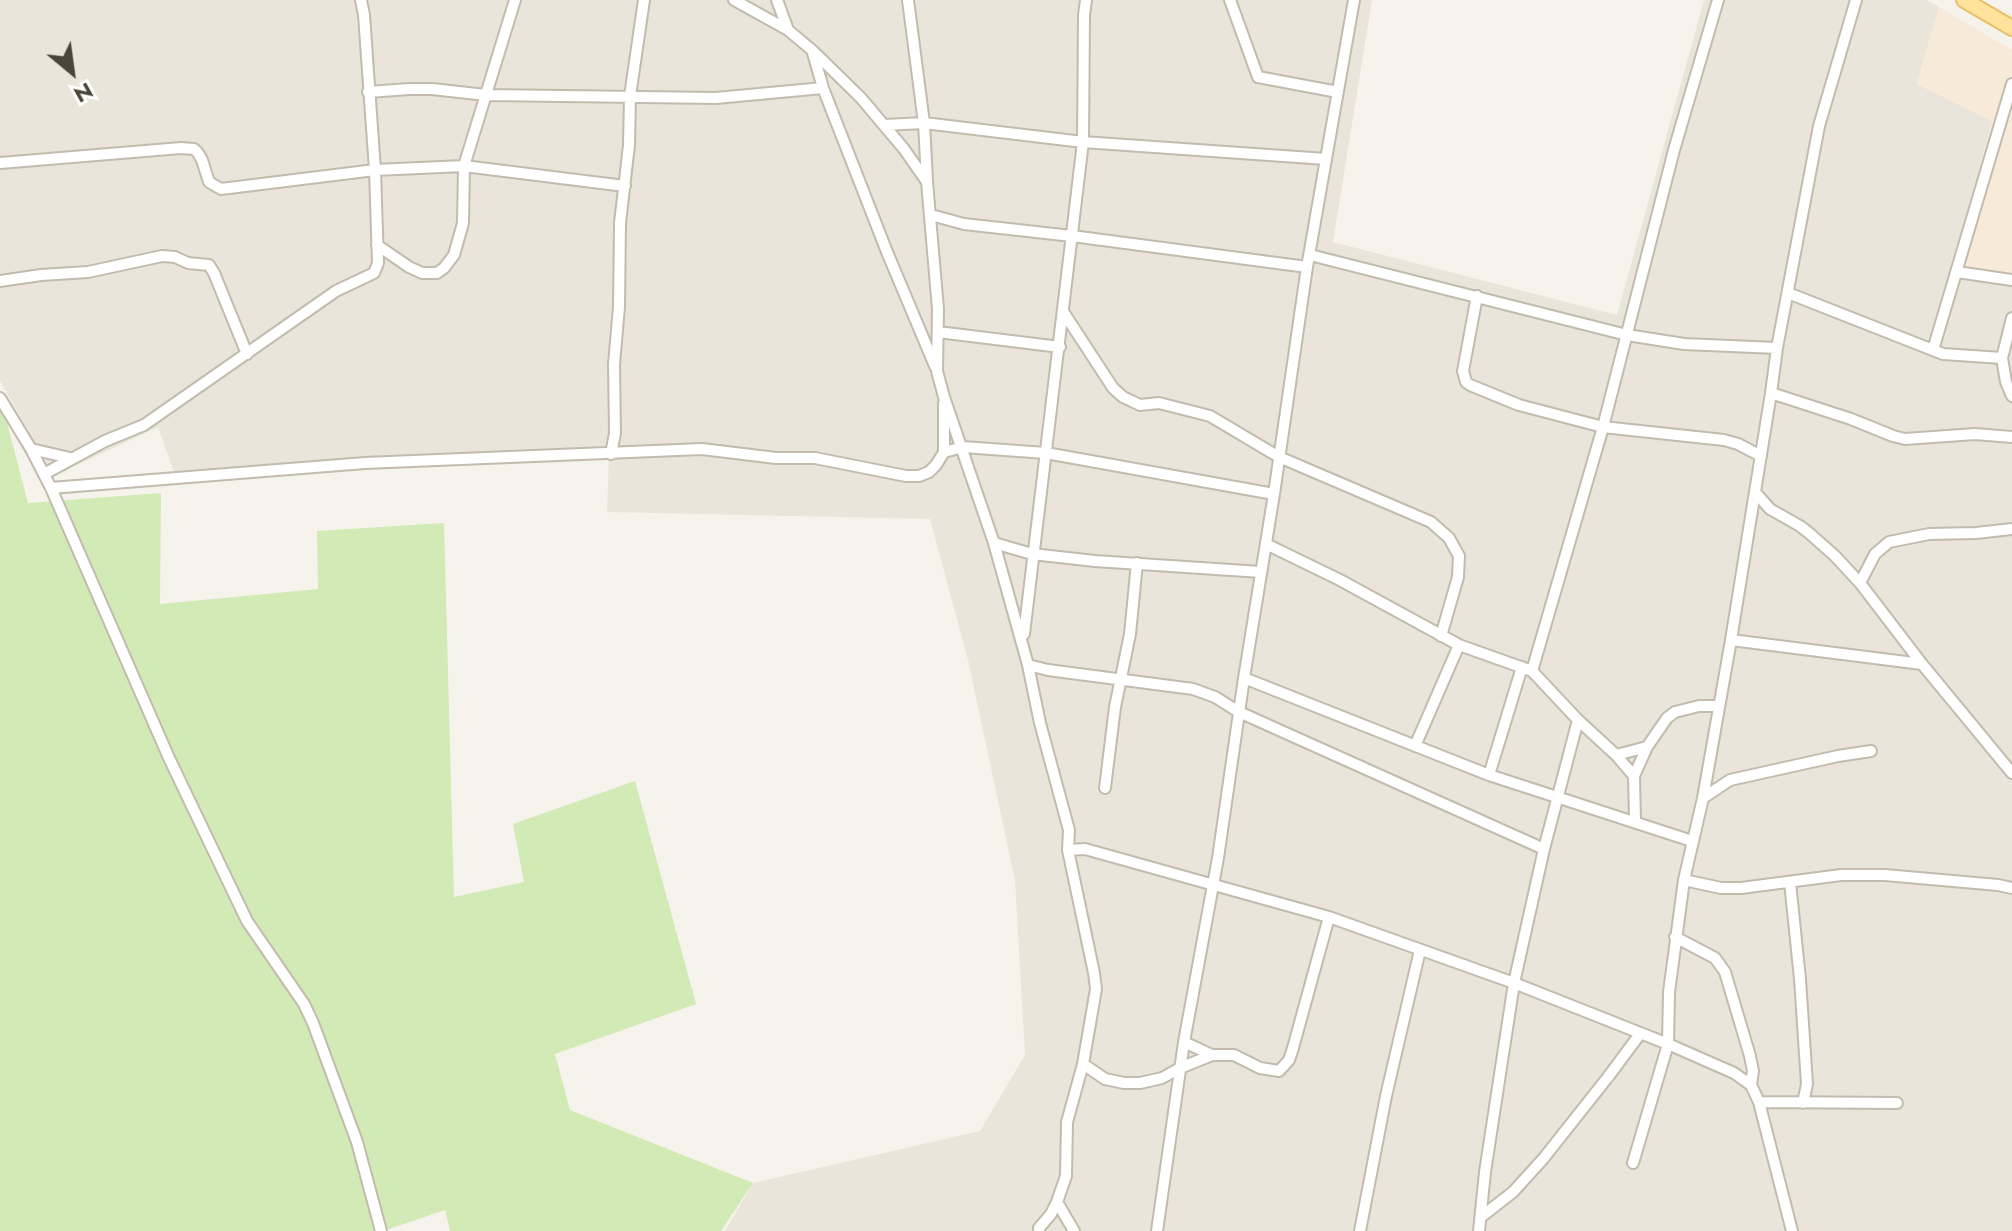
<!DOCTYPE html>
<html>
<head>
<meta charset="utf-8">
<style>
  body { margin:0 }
  #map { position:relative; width:2012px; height:1231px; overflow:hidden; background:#f6f3ec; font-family:Jost,sans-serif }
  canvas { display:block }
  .north { position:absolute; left:32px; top:32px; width:80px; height:80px; -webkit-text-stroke:6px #fff; paint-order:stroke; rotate:151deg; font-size:22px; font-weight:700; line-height:32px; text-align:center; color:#4b4439 }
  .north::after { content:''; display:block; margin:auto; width:28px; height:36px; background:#4b4439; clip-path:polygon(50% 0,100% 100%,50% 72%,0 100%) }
</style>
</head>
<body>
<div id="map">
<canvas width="2012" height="1231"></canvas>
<div class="north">N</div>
</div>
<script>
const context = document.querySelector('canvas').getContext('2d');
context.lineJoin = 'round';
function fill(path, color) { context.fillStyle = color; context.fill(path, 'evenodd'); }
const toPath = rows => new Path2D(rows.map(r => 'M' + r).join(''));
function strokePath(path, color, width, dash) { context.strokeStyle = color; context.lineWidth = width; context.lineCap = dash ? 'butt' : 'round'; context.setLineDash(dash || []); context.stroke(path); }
const residential = toPath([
  [0,0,1372,0,1333,242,1617,315,1704,0,1926,0,1939,7,1917,84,1992,121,1952,274,2012,284,2012,1231,725,1231,753,1183,980,1131,1025,1055,1015,880,968,660,930,519,607,512,609,454,174,472,158,427,54,476,0,381]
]);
const commercial = toPath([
  [1939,7,2012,50,2012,284,1951,275,1992,121,1917,84]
]);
const green = toPath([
  [0,396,28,503,161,493,160,604,318,589,317,531,444,523,454,897,524,882,513,824,635,781,696,1004,555,1054,570,1110,753,1183,721,1231,450,1231,445,1210,383,1231,0,1231]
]);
const minor = toPath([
  [734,0,788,30,813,51,861,98,904,149,927,182,938,309,937,371,944,397,994,543,1028,665,1048,670,1193,689,1215,697,1239,712,1544,849],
  [777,0,788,30],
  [908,0,924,123,927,181],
  [1230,0,1258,77,1338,92],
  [813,53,823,88,887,252,935,366],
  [368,92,409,89,432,89,486,95,716,98,823,88],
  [884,125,924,123,1083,142,1326,159],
  [0,163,181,148,194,149,198,153,202,160,209,182,221,189,375,170,464,166,625,186],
  [931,215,964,224,1072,236,1307,267],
  [377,245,409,267,422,273,437,273,444,268,454,255,463,223,464,166,515,0],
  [1310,255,1627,335,1684,344,1777,348],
  [1957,272,2012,280],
  [0,281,41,275,88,272,162,256,175,257,188,263,209,265,214,273,247,354],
  [1788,293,1943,354,2002,358],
  [1477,296,1463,371,1466,382,1470,385,1519,405,1603,427,1724,440,1738,444,1761,456],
  [1064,313,1113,388,1123,397,1140,405,1159,403,1210,416,1279,457,1431,522,1449,538,1459,556,1458,577,1441,636],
  [2012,318,2002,358,2006,382,2012,396],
  [938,332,1060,347],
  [1933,350,2012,84],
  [1771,393,1851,419,1893,436,1905,439,1975,434,2012,437],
  [0,398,31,449,51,488,169,758,247,921,304,1004,313,1023,357,1142,381,1231],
  [31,449,70,458],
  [944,452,963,447,1046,453,1274,494],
  [611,454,615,433,614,364,619,307,620,223,629,145,630,96,644,0],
  [44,474,105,441,144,425,336,291,374,273,378,263,375,170,364,15,361,0],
  [51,488,365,463,702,449,776,458,815,458,906,476,919,476,929,472,936,465,944,452,944,403],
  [1755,492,1770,509,1800,526,1809,533,1835,556,1860,583,1922,664,2012,773],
  [994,543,1032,554,1095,561,1261,572],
  [1266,544,1340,580,1459,645,1532,671,1578,720,1616,755,1634,776,1635,821],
  [1860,583,1875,554,1889,542,1929,534,1976,533,2012,529],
  [1024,634,1083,142,1084,15,1086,0],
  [1731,640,1922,664],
  [1028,665,1040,723,1069,830,1068,850,1094,973,1096,989,1083,1064,1067,1122,1066,1176,1057,1202,1051,1214,1039,1228,1039,1231],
  [1532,671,1603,427,1674,150,1718,0],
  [1244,678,1489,775,1692,841],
  [1415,746,1459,645],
  [1616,755,1647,747],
  [1489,775,1522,667],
  [1634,776,1647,747,1667,718,1675,712,1699,706,1718,706],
  [1105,788,1115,707,1130,634,1137,563],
  [1703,798,1730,780,1838,756,1871,751],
  [1068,850,1085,849,1329,917,1514,983,1668,1044,1734,1073,1751,1085,1759,1102,1792,1231],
  [1684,880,1721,888,1741,888,1841,875,1885,875,1998,885,2012,888],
  [1790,882,1800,979,1807,1084,1803,1103],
  [1675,937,1715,958,1725,972,1750,1056,1753,1071,1751,1085],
  [1184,1042,1212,1055],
  [1083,1064,1105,1079,1124,1083,1140,1083,1162,1078,1180,1068,1212,1055,1234,1055,1260,1068,1279,1071,1289,1060,1293,1048,1329,917],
  [1759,1102,1897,1103],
  [1633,1163,1668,1044,1669,992,1684,880,1703,798,1731,640,1771,393,1777,348,1819,126,1856,0],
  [1057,1202,1074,1231],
  [1481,1217,1513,1192,1543,1159,1608,1077,1640,1034],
  [1157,1231,1184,1042,1218,858,1244,678,1274,494,1307,267,1354,0],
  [1360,1231,1386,1096,1420,950],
  [1479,1231,1485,1172,1514,983,1544,849,1578,720]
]);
const major = toPath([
  [1964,0,2012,28]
]);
fill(residential, '#eae5da');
fill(commercial, '#f7ead8');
fill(green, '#d2eab5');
strokePath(minor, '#c2bbae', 14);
strokePath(major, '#e6c16a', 18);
strokePath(minor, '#fff', 10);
strokePath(major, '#ffe39c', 14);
</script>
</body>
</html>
